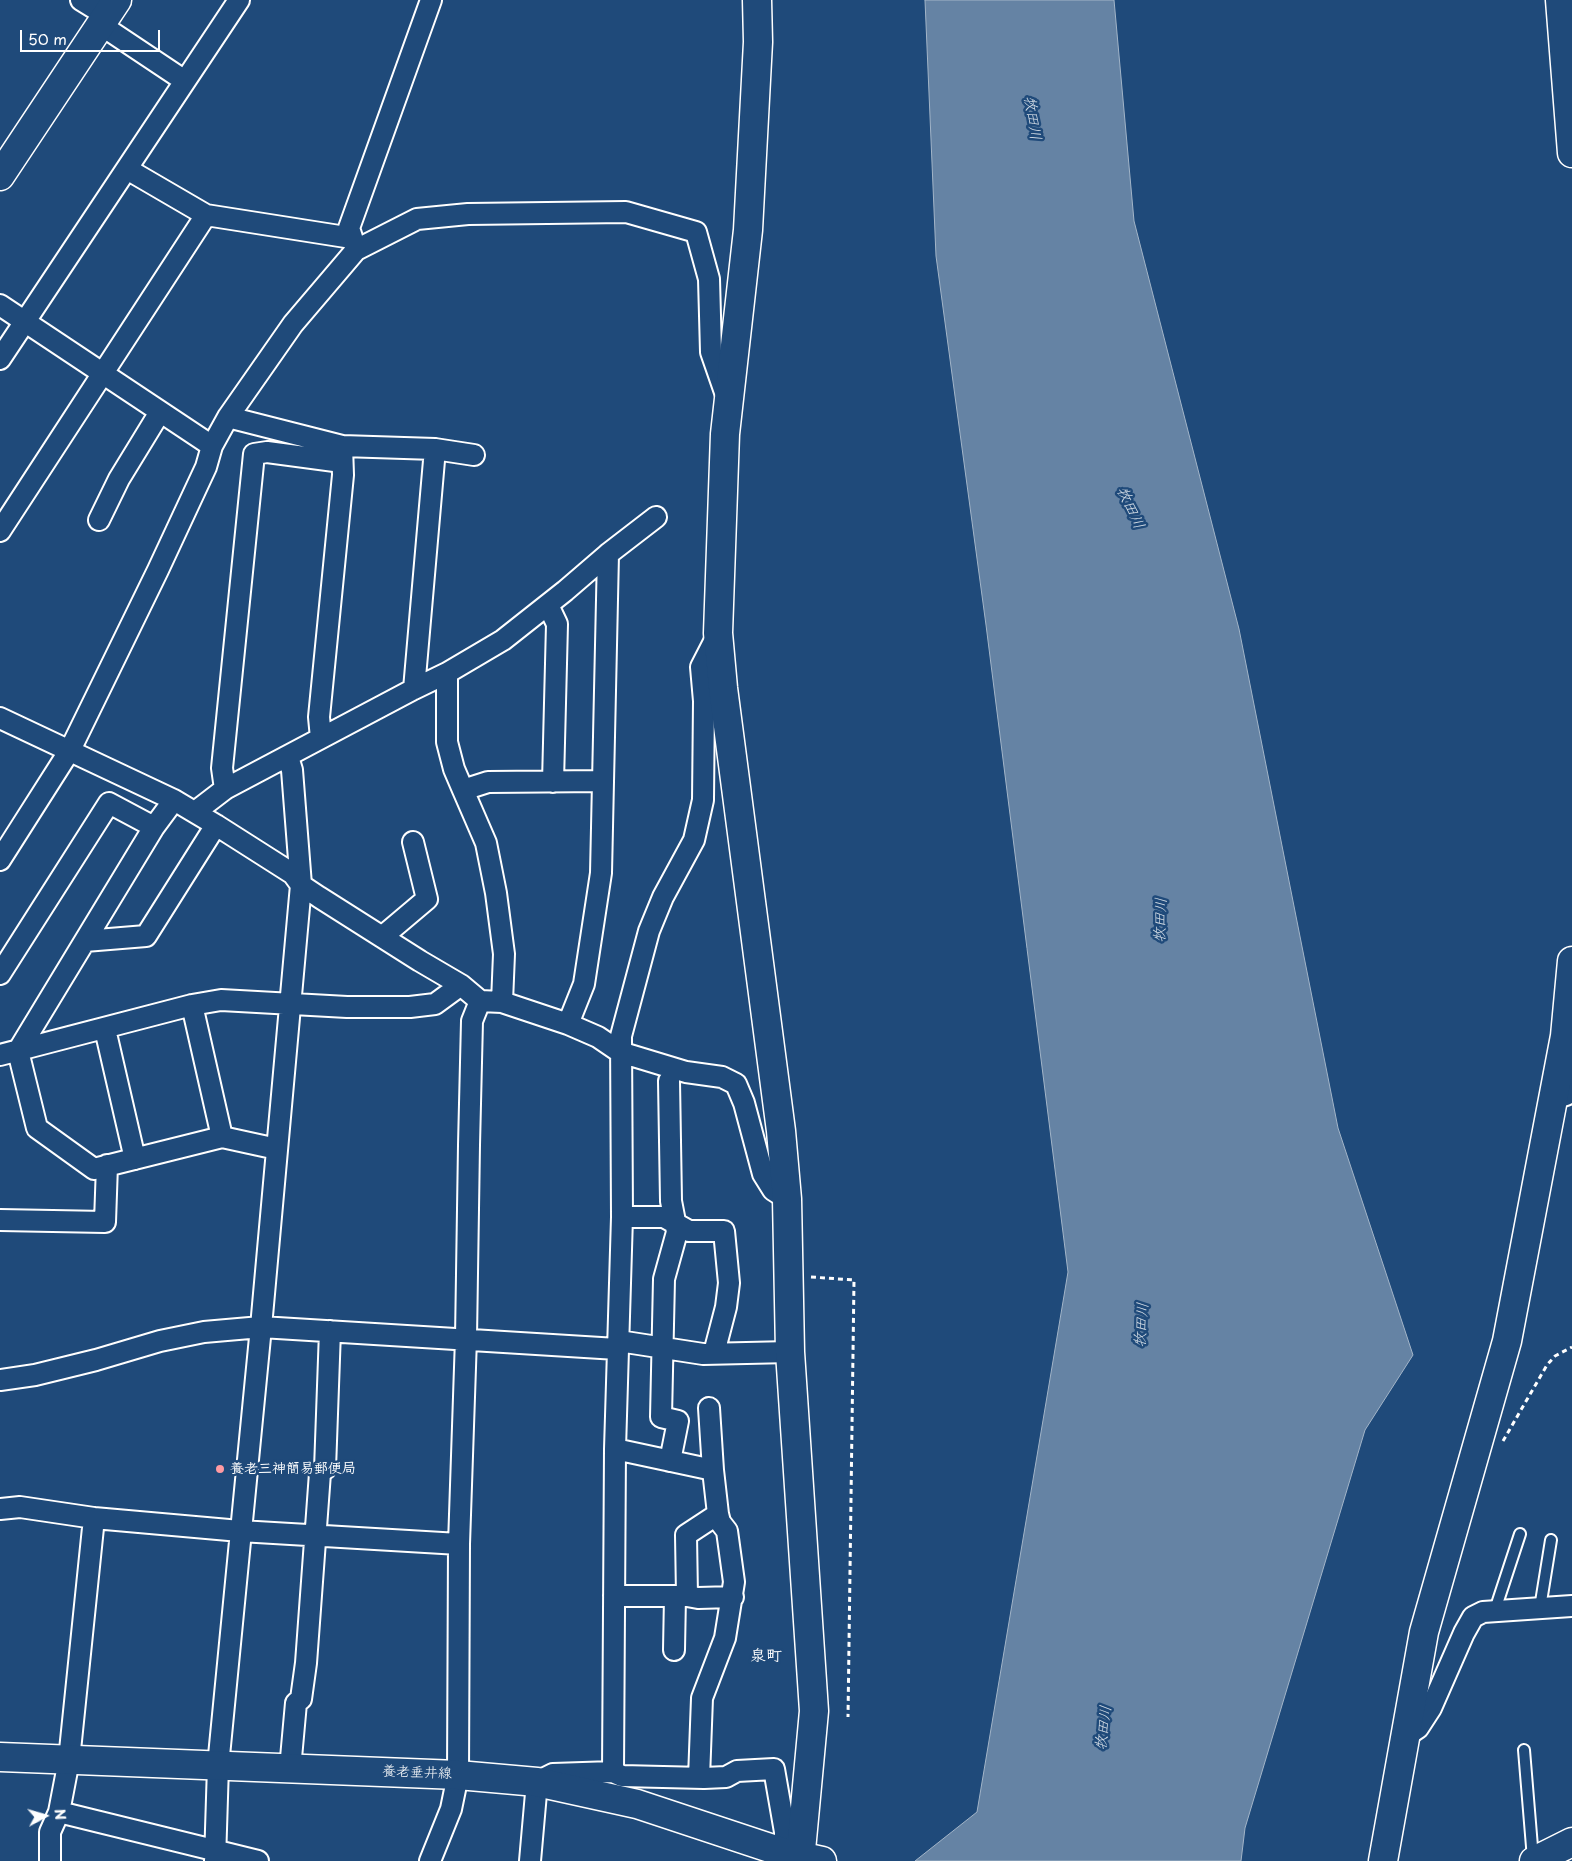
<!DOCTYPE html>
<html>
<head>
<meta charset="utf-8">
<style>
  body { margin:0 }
  #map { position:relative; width:1572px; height:1861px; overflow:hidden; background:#1f4a7a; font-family:"Playpen Sans",sans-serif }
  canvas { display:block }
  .north { position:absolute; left:20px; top:1791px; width:50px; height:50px; -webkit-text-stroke:4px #1f4a7a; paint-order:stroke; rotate:84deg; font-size:14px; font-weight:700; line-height:20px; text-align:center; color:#fff }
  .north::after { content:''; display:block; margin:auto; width:18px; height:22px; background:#fff; clip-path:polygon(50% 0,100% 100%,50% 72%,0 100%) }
  .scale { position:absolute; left:20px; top:30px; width:140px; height:22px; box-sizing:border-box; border:2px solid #fff; border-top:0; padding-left:6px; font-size:15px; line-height:18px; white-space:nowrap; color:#fff; -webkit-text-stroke:4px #1f4a7a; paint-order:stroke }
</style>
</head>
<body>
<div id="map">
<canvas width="1572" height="1861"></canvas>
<div class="north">N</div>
<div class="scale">50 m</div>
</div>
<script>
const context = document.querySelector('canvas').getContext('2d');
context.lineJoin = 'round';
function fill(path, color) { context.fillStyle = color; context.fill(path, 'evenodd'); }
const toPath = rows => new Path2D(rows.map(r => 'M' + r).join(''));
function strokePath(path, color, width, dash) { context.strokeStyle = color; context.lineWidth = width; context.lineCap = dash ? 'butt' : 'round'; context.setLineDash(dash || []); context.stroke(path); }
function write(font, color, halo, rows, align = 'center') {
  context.font = font + ' "Playpen Sans","Klee One",sans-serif'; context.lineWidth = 5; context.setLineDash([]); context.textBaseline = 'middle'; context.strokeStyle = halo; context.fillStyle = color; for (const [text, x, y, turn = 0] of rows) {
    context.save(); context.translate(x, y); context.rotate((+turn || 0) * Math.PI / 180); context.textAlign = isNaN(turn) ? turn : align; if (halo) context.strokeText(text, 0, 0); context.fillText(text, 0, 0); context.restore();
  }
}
const water = toPath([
  [925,0,1114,0,1134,221,1239,629,1338,1128,1413,1355,1365,1430,1245,1828,1241,1861,915,1861,977,1812,1068,1272,986,625,936,256,925,0]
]);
const path = toPath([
  [811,1277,854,1280,848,1717],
  [1503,1441,1547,1365,1555,1356,1572,1347]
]);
const lane = toPath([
  [1540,1608,1551,1540],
  [1497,1611,1496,1607,1520,1534],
  [1524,1750,1533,1859]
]);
const street = toPath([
  [81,0,107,16],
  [101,25,185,81],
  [127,169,206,215,352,238],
  [356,250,349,228,431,0],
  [0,305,212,446],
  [0,359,239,0],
  [228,417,342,446,435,449,474,455],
  [99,520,119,479,160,412],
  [0,531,206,215],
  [548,605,557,624,553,782],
  [447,673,503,640,565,591,608,554,656,517],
  [414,689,435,449],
  [0,718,174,800,216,825,293,874,301,885,319,897,420,961,461,985,480,1001,502,1002,568,1024,598,1037,620,1052,686,1072,722,1077,736,1084,744,1103,763,1174,773,1190,787,1199],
  [321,738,319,717,343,475,342,446],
  [225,789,222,768,254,454,267,452,342,462],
  [174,800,154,827,18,1051,37,1128,94,1169,222,1137,277,1149],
  [195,812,225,789,414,689,447,673,447,742,454,769,463,790],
  [0,860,70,750,158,570,206,467,212,446,228,417,293,324,356,250,417,219,468,214,626,212,696,232,709,279,711,352,727,398],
  [382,937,427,899,413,842],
  [85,941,146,936,216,825],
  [0,974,109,803,154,827],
  [502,1002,504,954,496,893,486,843,463,790,488,782,603,781],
  [192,1005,222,1137],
  [568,1024,584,984,601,873,608,554],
  [105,1029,135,1159],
  [0,1055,192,1005,221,1000,347,1007,410,1007,435,1004,461,985],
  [669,1081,671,1201,677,1232,664,1279,661,1417,678,1421,670,1461],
  [1553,1099,1566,1095,1572,1080],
  [622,1217,664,1217,689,1231,724,1231,729,1283,726,1307,714,1353],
  [0,1220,105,1222,107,1165],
  [619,1341,703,1354,790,1352],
  [0,1380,35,1375,96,1360,160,1341,204,1332,261,1327,617,1349],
  [615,1449,713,1470,709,1408],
  [0,1509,20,1507,94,1518,240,1531,459,1544],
  [614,1596,687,1596,698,1598,733,1597],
  [687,1596,686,1535,718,1514,713,1470],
  [674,1650,675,1596],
  [1406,1736,1418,1728,1431,1708,1464,1633,1473,1617,1483,1612,1572,1606],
  [290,1769,296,1703,301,1699,306,1663,320,1473,325,1469,330,1331],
  [613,1772,622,1776,704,1778,726,1777,737,1771,774,1769,785,1832,785,1853,783,1861],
  [699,1778,702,1698,725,1638,734,1582,727,1531,720,1522,718,1514],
  [59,1812,258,1861],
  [50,1861,50,1832,59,1812,69,1760,94,1518],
  [215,1861,218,1766,261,1327,301,885,292,770,288,757],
  [430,1861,451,1809,458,1775,459,1544,466,1338,469,1145,472,1021,480,1001],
  [530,1861,537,1782,553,1774,613,1772,615,1449,622,1217,621,1036,649,931,663,897,694,840,703,800,704,701,701,667,718,634]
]);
const secondary = toPath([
  [757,0,758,42,748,230,725,434,718,633,723,688,781,1131,787,1199,790,1352,814,1711,800,1861],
  [1560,0,1572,153],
  [0,176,117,0],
  [0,1757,458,1775,537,1782,637,1804,785,1853,822,1861],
  [1383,1861,1424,1632,1507,1341,1565,1036,1572,961],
  [1534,1861,1572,1842]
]);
const markers = [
  [220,1469,5,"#ff9aa2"]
];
const poiNames = [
  ["養老三神簡易郵便局",230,1469]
];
const streetNames = [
  ["養老垂井線",417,1773,2]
];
const waterNames = [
  ["牧田川",1032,118,81],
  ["牧田川",1130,508,65],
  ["牧田川",1161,920,-88],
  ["牧田川",1142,1325,-86],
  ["牧田川",1104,1728,-83]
];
const quarterNames = [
  ["泉町",766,1657]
];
fill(water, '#6583a4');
strokePath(water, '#a3b5c8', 1);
strokePath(lane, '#fff', 14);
strokePath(street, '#fff', 24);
strokePath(secondary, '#fff', 31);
strokePath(path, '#fff', 3, [5, 4]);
strokePath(lane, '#1f4a7a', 10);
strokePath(street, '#1f4a7a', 20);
strokePath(secondary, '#1f4a7a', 28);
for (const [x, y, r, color] of markers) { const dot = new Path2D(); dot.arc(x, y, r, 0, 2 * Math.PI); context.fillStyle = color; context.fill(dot); strokePath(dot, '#1f4a7a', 2); }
write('bold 14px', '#fff', '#1f4a7a', poiNames, 'left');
write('14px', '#fff', '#1f4a7a', streetNames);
write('italic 15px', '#d8e0e8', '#1f4a7a', waterNames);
write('bold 16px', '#fff', '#1f4a7a', quarterNames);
</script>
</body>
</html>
